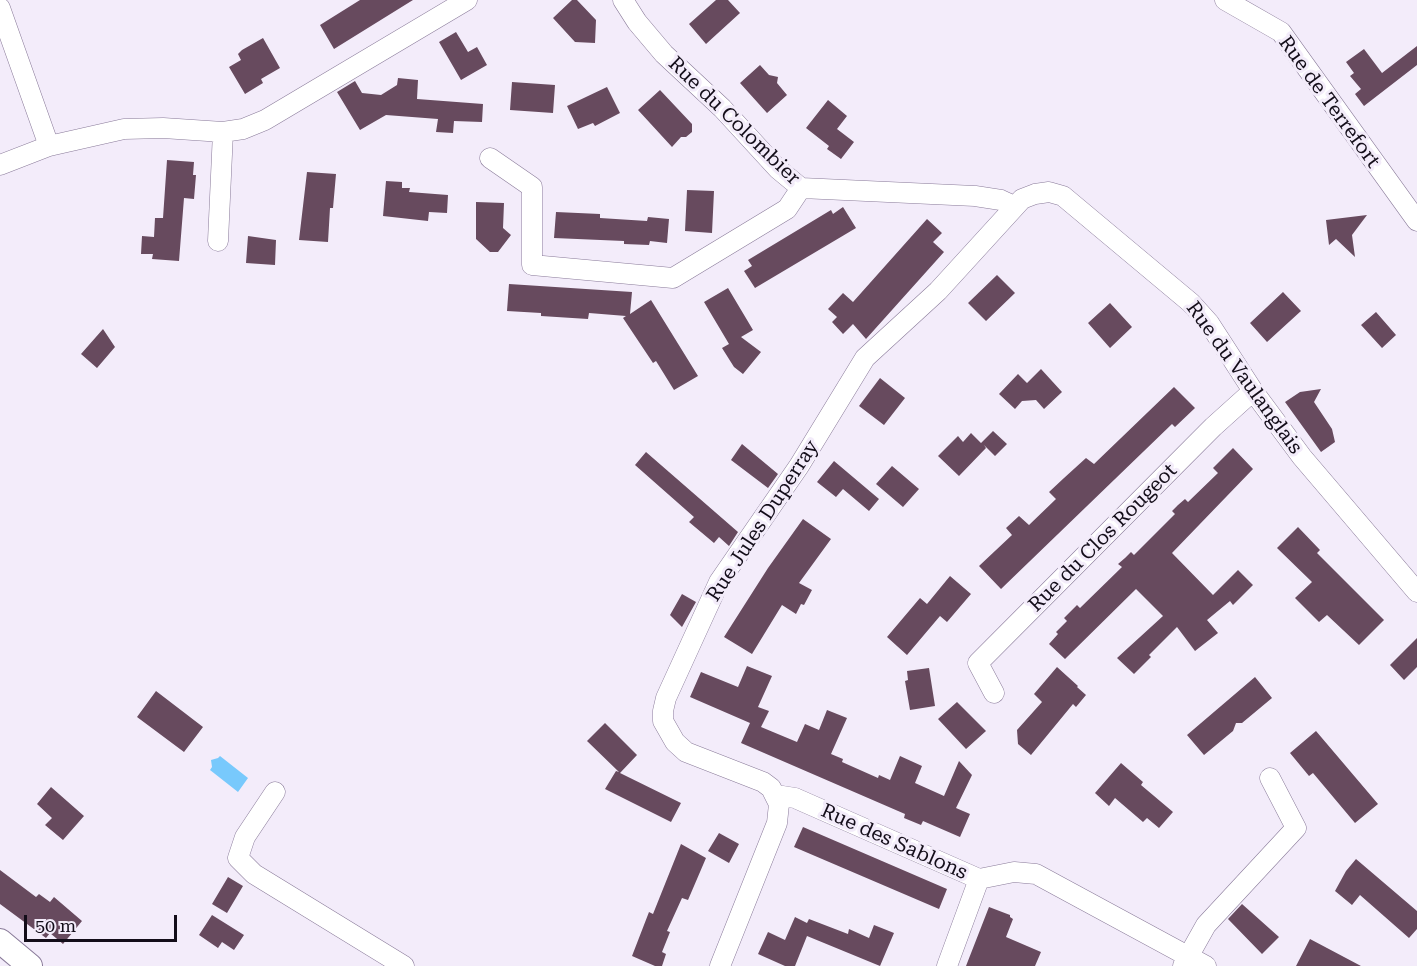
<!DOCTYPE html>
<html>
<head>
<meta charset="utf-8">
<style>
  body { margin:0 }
  #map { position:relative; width:1417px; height:966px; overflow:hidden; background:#f3ecfa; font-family:"Roboto Serif",serif }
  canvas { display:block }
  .scale { position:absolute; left:24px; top:915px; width:153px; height:27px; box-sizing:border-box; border:3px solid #130d19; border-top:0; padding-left:8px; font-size:18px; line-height:21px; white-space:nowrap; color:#130d19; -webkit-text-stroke:4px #f3ecfa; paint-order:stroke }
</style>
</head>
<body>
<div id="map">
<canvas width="1417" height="966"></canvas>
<div class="scale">50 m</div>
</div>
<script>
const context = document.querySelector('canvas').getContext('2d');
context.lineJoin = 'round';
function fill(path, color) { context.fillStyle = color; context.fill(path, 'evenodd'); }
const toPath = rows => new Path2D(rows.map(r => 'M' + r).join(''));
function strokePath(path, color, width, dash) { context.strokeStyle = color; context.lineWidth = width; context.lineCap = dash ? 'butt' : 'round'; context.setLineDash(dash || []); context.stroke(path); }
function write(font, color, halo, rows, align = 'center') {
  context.font = font + ' "Roboto Serif",serif'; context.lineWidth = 6; context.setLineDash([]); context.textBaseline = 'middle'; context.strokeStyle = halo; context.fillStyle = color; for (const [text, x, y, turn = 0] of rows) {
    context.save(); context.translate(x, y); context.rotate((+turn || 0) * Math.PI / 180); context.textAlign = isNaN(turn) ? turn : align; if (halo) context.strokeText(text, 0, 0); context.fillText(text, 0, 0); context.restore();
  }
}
const water = toPath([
  [220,756,248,778,238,792,210,770,212,767,211,760,218,758]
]);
const building = toPath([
  [360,0,413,0,334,49,320,25],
  [572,0,577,0,596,20,595,43,575,42,553,18],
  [716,0,728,0,740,13,706,44,689,24],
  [456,32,468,52,477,47,487,65,461,80,439,42],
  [263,38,280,68,261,79,263,83,245,94,229,67,241,60,238,54,242,50],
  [1417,46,1417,65,1364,106,1355,94,1361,89,1350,76,1354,73,1346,62,1364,49,1382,73],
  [760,65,769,75,778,77,777,83,787,95,767,113,740,83],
  [398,78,418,80,417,99,483,104,482,122,454,121,453,133,436,132,438,119,386,115,360,130,337,92,355,81,362,93,381,95,397,85],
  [512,82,555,85,553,113,510,110],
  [607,87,620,113,595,126,593,123,578,129,567,106],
  [660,90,692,124,692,132,686,137,681,137,672,147,638,110],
  [828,100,847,116,837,129,854,142,841,159,827,149,829,146,806,128],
  [167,160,194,162,193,175,196,175,194,199,184,198,179,261,152,259,153,254,141,254,142,236,154,237,155,218,163,218],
  [307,172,336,174,333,208,330,208,328,242,299,240],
  [386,181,402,182,402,188,410,188,409,192,448,195,447,213,429,212,428,221,383,216],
  [687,190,714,191,712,233,685,231],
  [476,202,504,203,503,228,511,235,498,252,490,252,476,239],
  [843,207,856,228,755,288,744,271,752,266,748,260,831,210,833,214],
  [556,212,600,214,600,218,647,221,648,217,669,219,667,243,650,241,649,245,624,244,624,241,554,238],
  [1367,215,1352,235,1355,257,1336,239,1329,245,1326,220],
  [927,219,942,233,933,242,944,252,866,339,853,324,843,334,832,322,837,317,828,309,843,293,853,302],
  [248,236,276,240,275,265,246,263],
  [997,275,1015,293,986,321,968,303],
  [509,284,632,292,630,314,651,300,698,376,674,390,656,361,653,363,623,318,626,316,589,313,588,319,541,316,541,313,507,311],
  [728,288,753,330,741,337,761,352,743,374,734,367,722,348,729,344,704,302],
  [1283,292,1301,311,1267,342,1250,323],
  [1110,303,1132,327,1110,348,1088,323],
  [1376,312,1396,335,1382,348,1361,325],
  [103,329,115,347,97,368,81,354],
  [1041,369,1062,392,1044,409,1036,400,1022,401,1015,409,999,394,1018,374,1027,383],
  [880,378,905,398,884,425,859,406],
  [1174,387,1195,408,1175,427,1172,424,1001,589,979,566,1012,535,1006,528,1019,516,1029,525,1056,499,1049,492,1064,478,1086,458,1094,464],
  [1321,389,1314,402,1332,429,1335,442,1321,452,1285,402,1300,392],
  [993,431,1007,444,995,456,984,445,986,448,959,476,938,456,958,436,963,442,971,433,981,443],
  [742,444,778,474,768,488,731,460],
  [1233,448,1253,469,1172,553,1213,595,1238,570,1253,585,1233,605,1230,601,1207,620,1218,633,1195,651,1177,627,1149,655,1151,657,1134,674,1117,658,1163,616,1136,589,1065,659,1049,644,1058,634,1056,632,1067,621,1064,618,1077,605,1080,608,1122,567,1118,564,1125,558,1131,552,1134,555,1175,514,1172,511,1178,505,1185,499,1188,502,1218,473,1213,468],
  [646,452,738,532,729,546,719,537,714,543,689,522,694,517,635,465],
  [834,461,879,499,869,511,843,489,836,497,817,482],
  [892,466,919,489,903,507,876,484],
  [803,519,831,539,799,583,812,590,804,605,801,604,796,614,782,605,752,654,724,637,768,568],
  [1298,527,1320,550,1317,553,1384,620,1359,645,1327,615,1319,622,1295,598,1312,582,1277,548],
  [950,576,971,594,947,622,940,616,907,655,887,637,920,598,927,604],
  [682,594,696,602,682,627,670,615],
  [1417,638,1417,667,1404,680,1390,665],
  [747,666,772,676,758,707,769,711,761,727,797,742,805,724,819,730,827,710,847,718,831,754,843,759,842,762,878,778,879,775,890,780,900,756,922,766,915,783,944,796,959,761,972,775,956,808,970,814,960,837,923,821,921,825,904,818,905,814,741,743,750,723,690,697,701,672,738,687],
  [1057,667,1078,686,1077,687,1086,695,1076,707,1073,704,1031,755,1018,744,1017,730,1042,702,1034,694],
  [929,668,935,706,910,710,905,681,908,680,907,671],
  [1255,677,1272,698,1242,723,1236,723,1233,731,1204,755,1187,735],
  [156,691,203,727,184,752,137,717],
  [957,702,986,731,966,749,938,719],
  [605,723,637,755,620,773,681,803,671,822,605,789,616,771,619,772,587,741],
  [1316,731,1378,804,1355,823,1313,773,1309,776,1290,753],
  [1121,763,1143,782,1141,785,1173,812,1159,828,1147,818,1143,822,1115,798,1109,806,1095,793],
  [51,787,84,816,63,840,45,825,52,818,37,804],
  [803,827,947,889,939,909,794,847],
  [719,833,739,844,729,863,708,851],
  [681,844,706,858,688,900,682,898,667,931,670,932,662,952,666,954,662,966,655,966,632,956,649,912,653,914],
  [1356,859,1417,911,1417,929,1409,938,1360,895,1352,905,1335,891,1346,871],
  [0,870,36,897,39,894,50,902,54,897,82,921,63,944,50,933,46,938,0,904],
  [228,877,243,886,227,913,212,904],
  [1242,904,1279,937,1262,954,1228,919],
  [989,907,1010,915,1010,917,1013,919,1006,937,1041,952,1035,966,966,966],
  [212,915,244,935,234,950,222,942,218,948,199,935],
  [795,917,807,923,809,919,848,934,849,929,869,938,874,925,894,933,880,966,807,936,795,966,785,966,758,954,768,932,785,940],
  [1310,939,1361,966,1296,966]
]);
const minor = toPath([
  [623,0,637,22,664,54,722,108,778,169,801,188,975,196,1001,200,1014,206],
  [1225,0,1281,32,1417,221],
  [0,8,49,146],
  [490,158,532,187,532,265,673,278,787,209,801,188],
  [0,165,49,146,124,129,163,128,223,132],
  [218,241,223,132,243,129,265,120,467,0],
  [994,693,978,663,1213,427,1253,391],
  [275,792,245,837,238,858,254,874,404,966],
  [776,795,795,798,979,879,1014,872,1036,874,1206,966],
  [720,966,777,823,779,804,771,788,763,782,686,752,675,742,663,721,663,711,666,698,719,582,799,466,865,358,938,291,1022,199,1035,194,1049,192,1063,196,1191,303,1209,323,1253,391,1302,457,1417,592],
  [947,966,979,879],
  [1183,966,1206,925,1296,828,1270,778]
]);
const tertiary = toPath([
  [0,941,30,966]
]);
const streetNames = [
  ["Rue de Terrefort",1329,102,54],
  ["Rue du Colombier",734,121,44],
  ["Rue du Vaulanglais",1244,378,54],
  ["Rue Jules Duperray",763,521,-57],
  ["Rue du Clos Rougeot",1103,538,-45],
  ["Rue des Sablons",894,842,24]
];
fill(water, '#78c9fc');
fill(building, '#674a5e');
strokePath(minor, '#897a99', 21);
strokePath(tertiary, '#897a99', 26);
strokePath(minor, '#fff', 20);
strokePath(tertiary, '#fff', 24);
write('20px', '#130d19', '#f3ecfa', streetNames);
</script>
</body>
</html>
